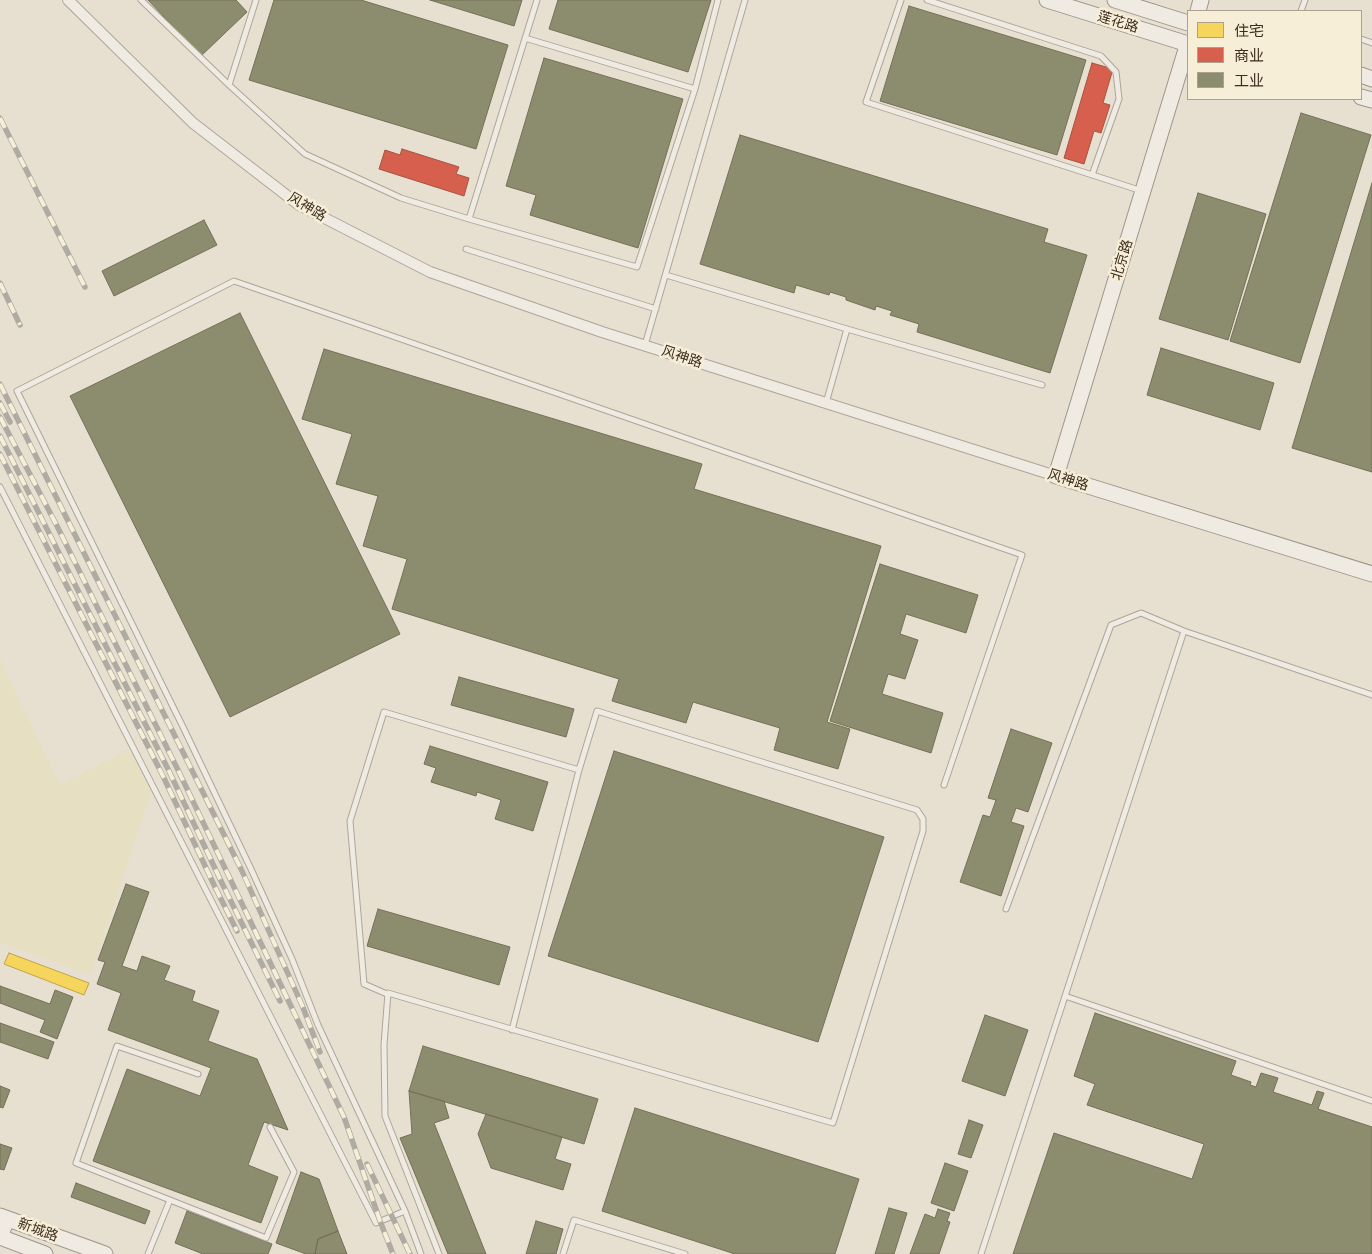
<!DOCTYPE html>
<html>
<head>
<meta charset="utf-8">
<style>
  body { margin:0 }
  #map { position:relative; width:1372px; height:1254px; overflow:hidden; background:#e7e0d1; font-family:"Crimson Pro","Noto Sans SC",serif }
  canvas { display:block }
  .legend { position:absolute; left:1187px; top:10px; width:175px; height:90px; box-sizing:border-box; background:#f7eed8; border:1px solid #ada18e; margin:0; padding:6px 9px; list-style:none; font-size:15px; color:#3d2e20 }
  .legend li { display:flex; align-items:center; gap:10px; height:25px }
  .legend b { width:25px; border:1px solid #ada18e }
</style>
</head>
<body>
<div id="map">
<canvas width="1372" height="1254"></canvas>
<ul class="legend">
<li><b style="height:14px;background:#f6d55c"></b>住宅</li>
<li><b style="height:14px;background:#d6604d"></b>商业</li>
<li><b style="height:14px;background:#8c8c6e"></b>工业</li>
</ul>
</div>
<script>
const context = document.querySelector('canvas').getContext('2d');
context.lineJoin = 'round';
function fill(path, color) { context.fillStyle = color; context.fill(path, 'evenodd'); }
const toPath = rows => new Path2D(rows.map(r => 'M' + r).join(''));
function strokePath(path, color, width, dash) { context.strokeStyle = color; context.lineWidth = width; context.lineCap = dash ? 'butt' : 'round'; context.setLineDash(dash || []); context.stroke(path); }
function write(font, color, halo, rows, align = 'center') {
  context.font = font + ' "Crimson Pro","Noto Sans SC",serif'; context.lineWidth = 5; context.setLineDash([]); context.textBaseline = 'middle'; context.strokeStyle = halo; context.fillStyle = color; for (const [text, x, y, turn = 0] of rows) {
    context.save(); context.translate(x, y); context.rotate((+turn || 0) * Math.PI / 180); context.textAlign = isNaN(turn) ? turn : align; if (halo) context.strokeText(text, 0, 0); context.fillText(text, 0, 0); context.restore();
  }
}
const farmland = toPath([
  [0,659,60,785,133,747,153,786,91,975,0,943]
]);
const homes = toPath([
  [9,953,89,983,84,995,4,964,9,953]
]);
const shops = toPath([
  [1092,63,1113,69,1103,103,1110,105,1101,133,1094,131,1084,164,1064,158,1092,63],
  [402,149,459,167,456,174,469,178,464,196,379,169,385,150,400,155,402,149]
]);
const industry = toPath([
  [148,0,236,0,247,12,201,56,148,0],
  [274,0,361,0,508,45,476,149,249,80,274,0],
  [430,0,522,0,514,26,430,0],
  [558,0,711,0,688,72,549,29,558,0],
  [909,6,1086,60,1057,155,880,101,909,6],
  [544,58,683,99,638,248,530,215,536,195,506,186,544,58],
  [1301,113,1371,135,1300,363,1230,341,1301,113],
  [740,135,1048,229,1044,242,1087,255,1050,373,917,332,919,324,890,315,892,311,876,306,875,310,846,300,846,297,830,292,829,295,796,285,794,293,700,264,740,135],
  [1372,183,1372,472,1292,448,1372,183],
  [1198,193,1266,214,1228,340,1159,319,1198,193],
  [204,220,217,245,114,296,102,271,204,220],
  [240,313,400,634,230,717,70,396,240,313],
  [1161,348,1274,383,1260,430,1147,395,1161,348],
  [324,349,702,464,694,489,881,546,827,722,850,729,838,769,774,750,780,728,693,702,686,723,612,701,619,679,392,609,407,559,363,546,378,496,336,484,352,434,302,419,324,349],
  [880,564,978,595,966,633,906,614,900,634,918,640,905,679,888,674,882,694,943,713,931,753,830,721,880,564],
  [459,677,574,709,566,737,451,705,459,677],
  [1011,729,1052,743,1028,812,1016,808,1011,822,1024,826,1001,896,960,882,983,815,990,817,996,800,988,798,1011,729],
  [430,746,548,782,533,831,495,819,501,800,477,792,476,796,431,782,436,768,424,764,430,746],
  [614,751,884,837,818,1042,548,956,614,751],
  [126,884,149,892,122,966,137,971,142,956,170,966,164,980,195,991,192,1001,219,1011,208,1041,257,1059,288,1130,264,1122,248,1165,278,1177,261,1223,93,1161,127,1069,200,1096,211,1068,108,1030,121,993,97,984,105,962,98,960,126,884],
  [378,909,510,947,499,985,367,946,378,909],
  [0,986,50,1004,55,990,73,997,57,1039,40,1032,45,1020,0,1003,0,986],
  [1095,1013,1236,1061,1231,1075,1251,1082,1250,1085,1256,1087,1261,1073,1278,1078,1273,1092,1312,1105,1317,1091,1324,1093,1318,1109,1372,1127,1372,1254,1013,1254,1054,1133,1192,1179,1204,1144,1087,1105,1095,1084,1074,1076,1095,1013],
  [985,1015,1028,1030,1005,1096,962,1081,985,1015],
  [0,1023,54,1042,48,1059,0,1042,0,1023],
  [423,1046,598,1099,584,1144,409,1091,423,1046],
  [0,1086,10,1090,3,1108,0,1107,0,1086],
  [409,1091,444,1101,449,1118,434,1123,486,1254,448,1254,400,1138,412,1134,409,1091],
  [635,1108,859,1179,835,1254,735,1254,602,1211,635,1108],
  [486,1114,562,1137,555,1159,571,1164,563,1190,491,1168,478,1134,486,1114],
  [969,1120,983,1125,971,1158,958,1154,969,1120],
  [0,1144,12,1148,4,1170,0,1169,0,1144],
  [945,1163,968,1171,954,1211,931,1203,945,1163],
  [301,1172,319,1179,338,1231,318,1239,315,1254,306,1254,276,1243,301,1172],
  [76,1183,150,1211,145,1224,71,1197,76,1183],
  [889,1208,907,1213,894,1254,875,1254,889,1208],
  [938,1209,950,1213,947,1221,950,1222,939,1254,910,1254,925,1214,935,1218,938,1209],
  [187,1211,272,1244,268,1254,203,1254,175,1243,187,1211],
  [536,1221,563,1229,556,1254,526,1254,536,1221],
  [338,1231,347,1254,315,1254,318,1239,338,1231]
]);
const lane = toPath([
  [141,0,229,85],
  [256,0,229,85,305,154,401,198,469,219,537,0],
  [901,0,866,102,1142,191],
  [927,0,1101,56,1116,72,1119,99,1092,175],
  [1301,11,1305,0],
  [525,38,695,89,718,0],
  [1361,39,1372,43],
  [469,219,637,267,695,89],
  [466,249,656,309],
  [666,275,847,329,826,403],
  [847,329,1042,385],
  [645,345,745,0],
  [0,487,376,1223,405,1211],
  [1006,909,1111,625,1141,613,1184,631],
  [387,994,364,984,350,821,384,712,579,770,597,711,917,810,923,819,923,831,833,1123,388,993,384,1045,385,1116,439,1254],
  [1065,996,1372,1101],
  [512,1030,579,770],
  [170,1200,76,1163,117,1046,198,1074],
  [148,1254,170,1200,266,1238,294,1172,270,1127],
  [421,1254,405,1211,318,1025,292,959,251,869,183,727,17,391,234,281,1022,555,944,785],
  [563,1254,574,1220,685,1254],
  [981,1254,1184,631,1372,695]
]);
const street = toPath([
  [68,0,193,123,299,205,430,272,602,332,1056,476]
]);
const secondary = toPath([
  [1047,0,1188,44],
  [1115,0,1188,23],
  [1198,11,1201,0],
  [1188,43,1056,476,1372,574],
  [1361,75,1372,79],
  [1361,97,1372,100],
  [0,1216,105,1254],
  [7,1219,0,1237,45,1254]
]);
const rail = toPath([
  [0,118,85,287],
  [0,283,20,325],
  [0,384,242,871,302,1005,320,1052],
  [0,403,10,422],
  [0,417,56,524,178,770,344,1117,380,1221,393,1254],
  [0,436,169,771,220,879,280,1001],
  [0,454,163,776,214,885,237,931],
  [367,1164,410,1254]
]);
const streetNames = [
  ["莲花路",1118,22,17],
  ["风神路",307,207,31],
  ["北京路",1122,260,-73],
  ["风神路",682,357,18],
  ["风神路",1068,480,17],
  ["新城路",38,1230,20]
];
fill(farmland, '#e6dfc2');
fill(homes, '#f6d55c');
strokePath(homes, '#bea34a', 1);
fill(shops, '#d6604d');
strokePath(shops, '#a85140', 1);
fill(industry, '#8c8c6e');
strokePath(industry, '#747057', 1);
strokePath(lane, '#ada599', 7);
strokePath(street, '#ada599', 12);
strokePath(secondary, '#9c958a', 17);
strokePath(lane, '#efebe3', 5);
strokePath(street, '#efebe3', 10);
strokePath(secondary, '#efebe3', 15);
strokePath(rail, '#afaaa2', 5.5);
strokePath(rail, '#f7eed8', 4, [11]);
write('14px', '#3d2e20', '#f7eed8', streetNames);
</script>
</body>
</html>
